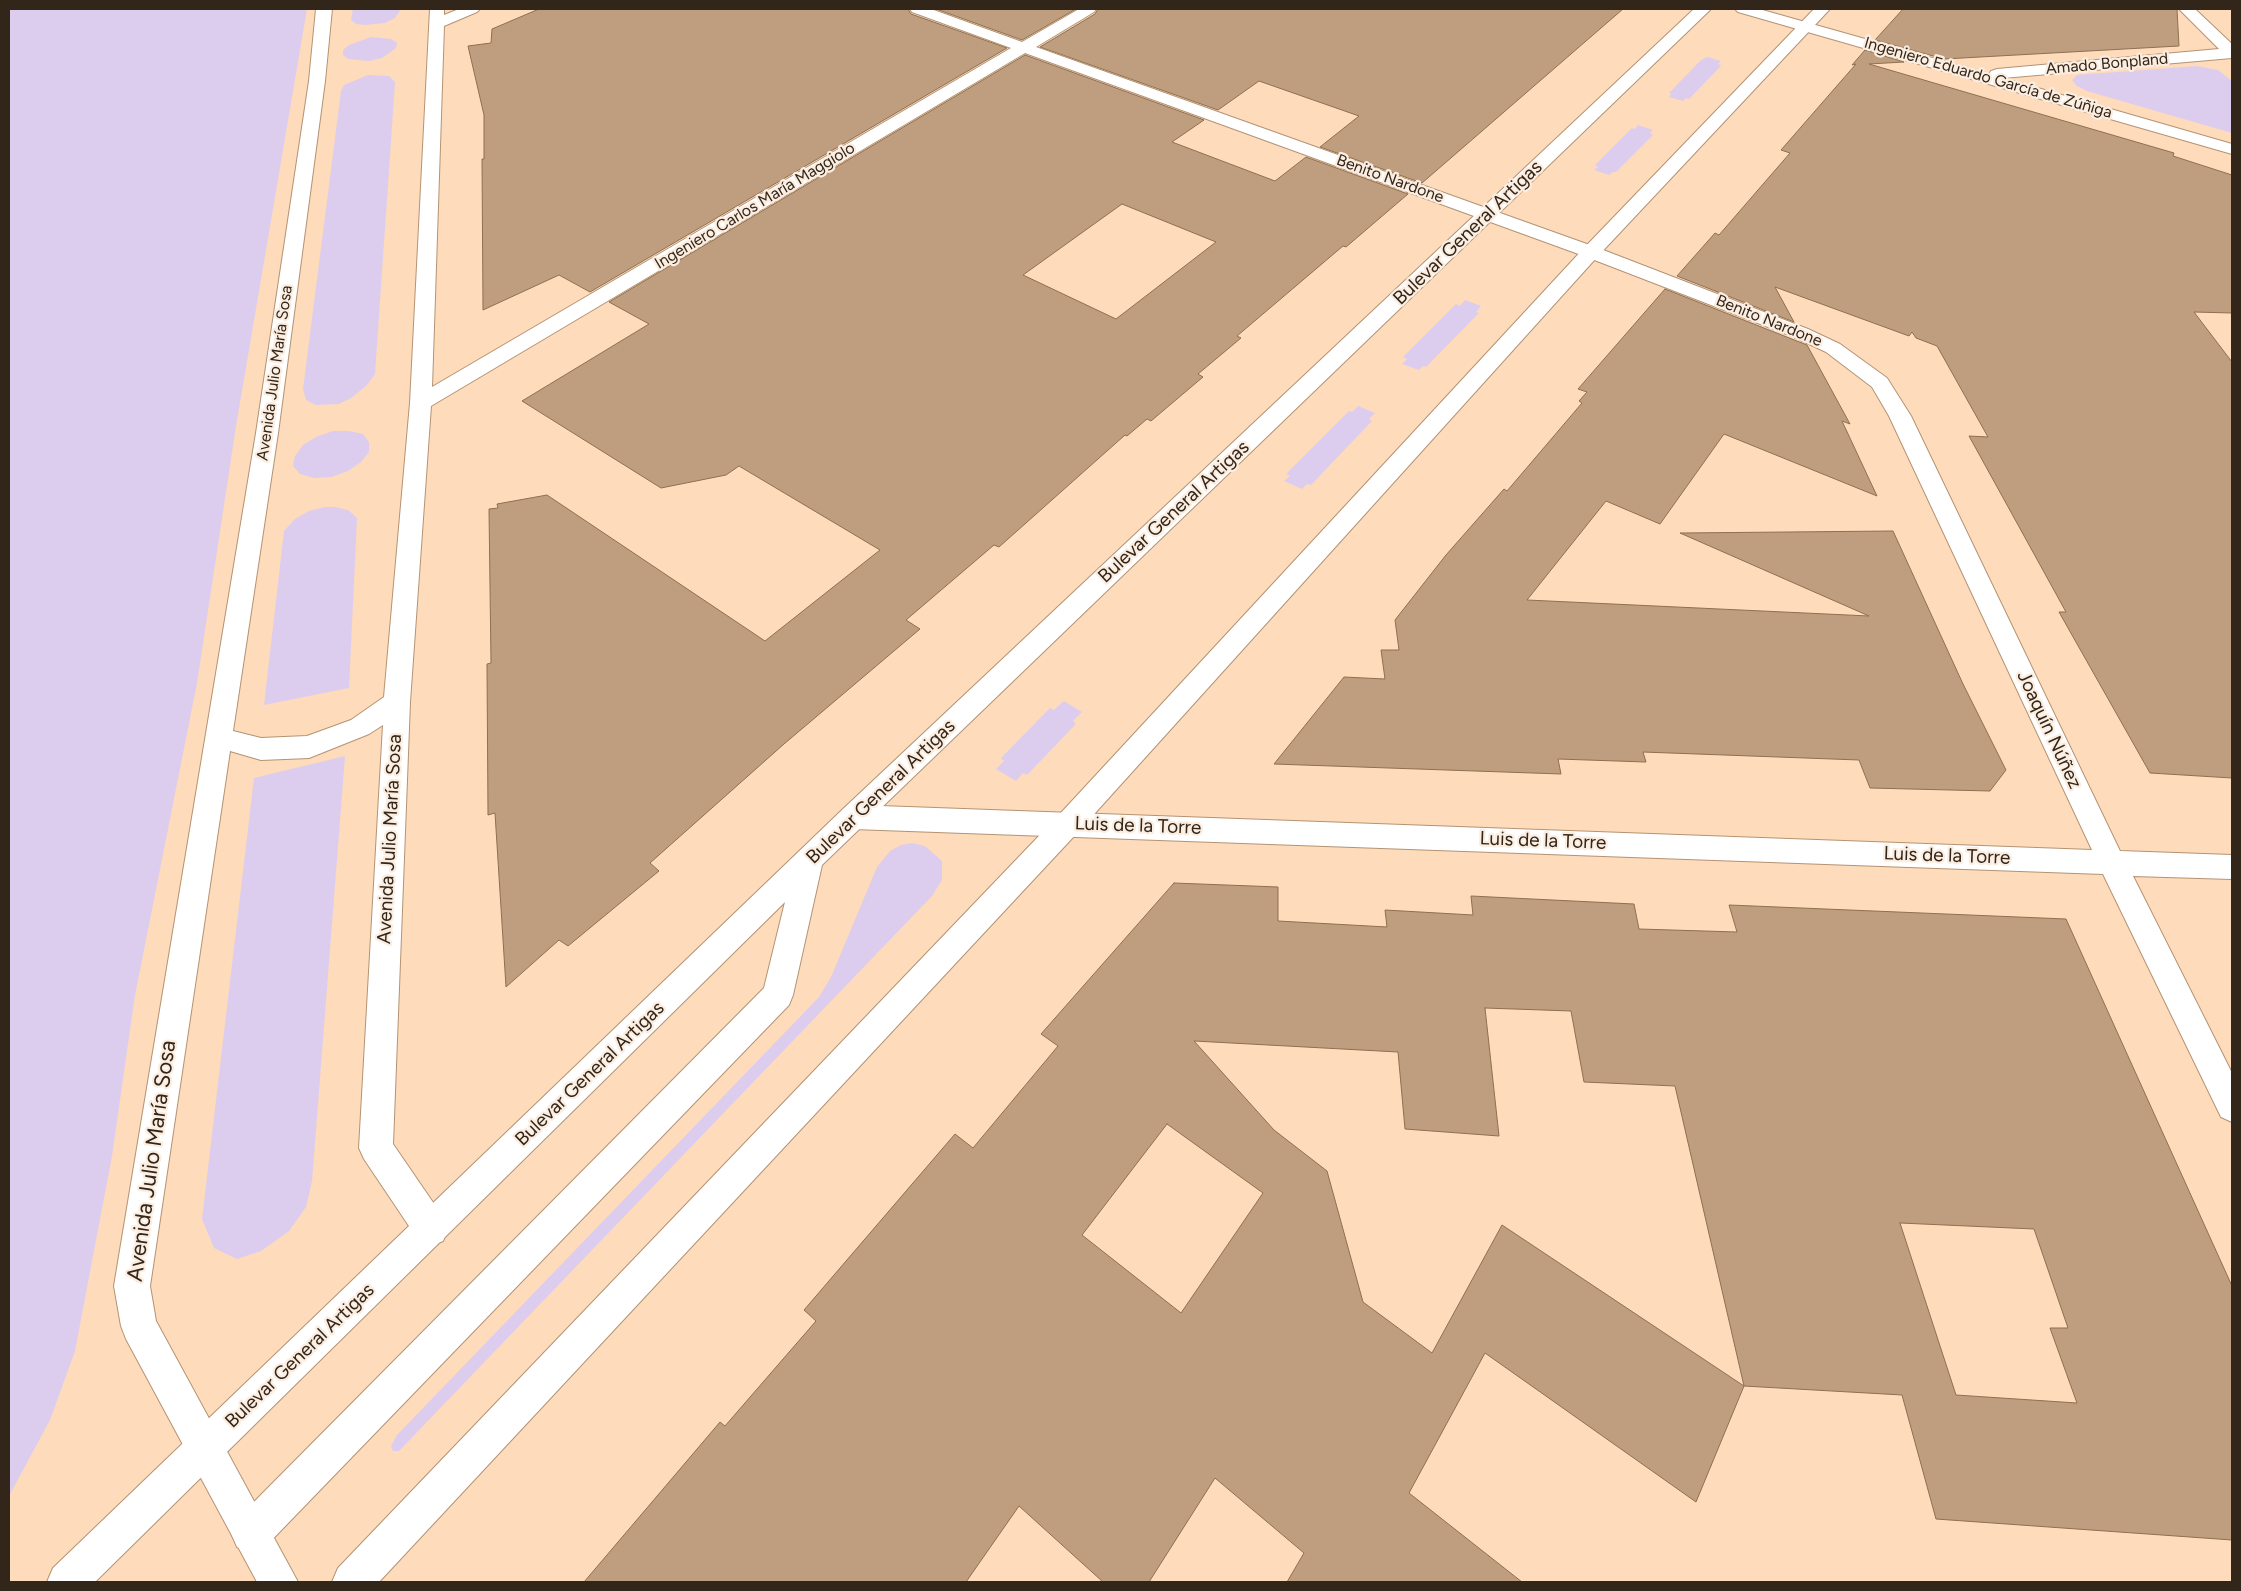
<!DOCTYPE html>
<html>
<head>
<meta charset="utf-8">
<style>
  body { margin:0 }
  #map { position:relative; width:2241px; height:1591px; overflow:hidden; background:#fedbba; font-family:Figtree,sans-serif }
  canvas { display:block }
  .frame { position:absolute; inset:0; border:10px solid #322519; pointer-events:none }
</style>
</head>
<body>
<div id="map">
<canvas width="2241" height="1591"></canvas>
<div class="frame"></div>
</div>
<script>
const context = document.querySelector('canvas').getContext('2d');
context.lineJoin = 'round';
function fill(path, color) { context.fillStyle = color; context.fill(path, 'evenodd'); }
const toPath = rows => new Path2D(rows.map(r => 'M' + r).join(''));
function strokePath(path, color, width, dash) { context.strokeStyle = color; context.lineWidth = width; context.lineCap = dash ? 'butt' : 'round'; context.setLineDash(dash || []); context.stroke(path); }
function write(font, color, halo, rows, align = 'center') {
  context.font = font + ' Figtree,sans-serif'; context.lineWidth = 4.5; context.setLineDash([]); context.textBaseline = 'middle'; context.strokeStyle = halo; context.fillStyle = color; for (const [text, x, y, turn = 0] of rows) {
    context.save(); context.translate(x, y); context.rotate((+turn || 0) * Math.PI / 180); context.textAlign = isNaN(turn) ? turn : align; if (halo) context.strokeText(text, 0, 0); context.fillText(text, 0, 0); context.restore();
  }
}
const green = toPath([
  [9,9,307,9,236,426,197,683,135,995,112,1156,75,1351,50,1420,9,1496],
  [353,9,401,9,395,18,385,23,365,25,356,24,351,20],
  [371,37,391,39,397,43,396,48,382,58,369,61,348,59,343,55,343,50,349,45],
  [1708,57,1721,61,1718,64,1721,66,1689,99,1686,98,1683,101,1669,97,1671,94,1669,93,1701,60],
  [2197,66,2218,70,2232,81,2232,133,2087,91,2077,86,2072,80,2077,75],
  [368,75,389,76,395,82,375,374,367,385,351,398,339,404,316,405,306,400,303,389,341,91,344,85],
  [1638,125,1653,130,1650,133,1653,135,1616,172,1613,172,1609,175,1594,170,1598,167,1595,165,1632,128,1635,129],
  [1465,300,1481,306,1476,312,1479,313,1426,367,1423,366,1419,370,1402,364,1407,359,1403,357,1456,304,1460,306],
  [1358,406,1375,413,1369,419,1372,421,1311,485,1307,484,1302,489,1284,481,1290,476,1286,474,1349,411,1352,412],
  [333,431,349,431,363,434,369,442,369,452,361,462,348,471,331,477,314,478,300,474,293,466,295,456,303,445,316,437],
  [325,507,335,507,348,510,357,518,349,688,264,705,284,531,295,519,309,511],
  [1064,701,1082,712,1073,721,1076,724,1027,775,1023,773,1016,781,996,769,1004,761,1001,758,1050,708,1054,710],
  [345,756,312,1181,306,1207,289,1231,261,1251,237,1259,214,1248,202,1219,254,778],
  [912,843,925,846,942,861,942,880,932,896,399,1451,393,1451,391,1446,397,1435,819,997,831,977,877,867,890,851,901,845]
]);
const building = toPath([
  [539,9,908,9,911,14,1007,48,590,292,559,275,483,310,482,159,484,159,484,115,468,46,491,43,492,29,539,9],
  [936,9,1076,9,1022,40,936,9],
  [1098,9,1623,9,1422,183,1320,147,1359,116,1259,81,1218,110,1040,47,1095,14,1098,9],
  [1903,9,2177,9,2179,46,1944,59,1875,40,1903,9],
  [1865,50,1904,62,1869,64,2174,153,2173,156,2232,175,2232,313,2194,312,2232,362,2232,778,2150,773,2059,612,2066,612,1969,436,1988,437,1937,346,1916,338,1912,332,1909,336,1775,287,1794,322,1677,276,1715,233,1719,235,1790,153,1781,150,1856,64,1852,65,1865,50],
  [1025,55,1204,120,1172,142,1275,181,1306,157,1408,194,1346,247,1343,246,1237,336,1241,338,1198,374,1203,377,1151,421,1147,419,1127,436,1125,435,999,547,994,545,906,620,920,629,784,744,650,863,659,871,568,946,559,940,506,987,495,813,488,815,487,664,491,663,489,509,498,508,497,504,547,495,765,641,880,550,739,466,726,475,661,488,522,401,649,324,609,302,1025,55],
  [1122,204,1216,242,1116,319,1023,275,1122,204],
  [1665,289,1807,345,1850,424,1842,421,1877,496,1724,434,1660,524,1606,501,1527,600,1869,616,1680,533,1893,531,1963,684,2006,770,1990,791,1870,788,1859,760,1643,752,1646,762,1558,759,1561,774,1274,764,1344,677,1385,679,1381,650,1399,650,1395,620,1446,555,1504,489,1507,491,1582,403,1579,401,1587,392,1578,389,1665,289],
  [1174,883,1278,887,1278,921,1387,927,1385,910,1473,915,1471,896,1634,904,1639,929,1737,932,1729,905,2066,919,2232,1286,2232,1540,1936,1519,1902,1395,1744,1386,1696,1502,1485,1353,1409,1493,1522,1582,1287,1582,1304,1553,1215,1478,1149,1582,1103,1582,1019,1506,966,1582,584,1582,720,1422,725,1426,816,1321,804,1310,955,1134,973,1148,1058,1046,1041,1034,1174,883],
  [1485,1008,1571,1011,1584,1082,1675,1086,1744,1386,1502,1225,1432,1353,1363,1302,1327,1171,1274,1130,1194,1041,1398,1052,1405,1129,1499,1136,1485,1008],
  [1167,1124,1263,1193,1181,1313,1082,1235,1167,1124],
  [1900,1223,2034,1229,2068,1328,2050,1328,2077,1403,1956,1395,1900,1223]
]);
const street = toPath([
  [316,9,332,9,325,81,278,433,233,731,261,738,307,736,351,720,384,697,410,403,430,9,444,9,444,15,459,9,480,9,477,12,444,26,432,387,1011,48,912,12,910,9,931,9,1022,42,1079,9,1096,9,1094,12,1036,47,1598,248,1808,329,1840,344,1887,378,1911,416,2120,851,2232,855,2232,879,2133,876,2232,1073,2232,1122,2221,1117,2103,874,853,829,843,825,839,817,843,809,853,805,2092,850,1889,416,1872,387,1826,352,1794,337,1584,256,1025,53,431,406,410,702,393,1144,443,1217,448,1229,443,1241,431,1246,419,1241,364,1159,359,1148,383,725,369,734,309,758,261,760,230,751,150,1286,156,1321,298,1582,257,1582,126,1339,121,1326,114,1286,256,433,309,81,316,9],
  [1735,9,1759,9,1989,74,1991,71,1997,69,2219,49,2179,9,2195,9,2232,44,2232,58,2003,78,2232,144,2232,154,1738,12,1735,9]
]);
const secondary = toPath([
  [1694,9,1711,9,822,865,793,995,789,1005,265,1547,251,1553,237,1547,231,1533,237,1519,764,988,785,902,95,1582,47,1582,53,1568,843,809,1694,9],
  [1814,9,1830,9,1598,256,1078,832,379,1582,332,1582,338,1568,1058,816,1584,248,1814,9]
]);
const farStreetnames = [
  ["Amado Bonpland",2107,64,-5],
  ["Ingeniero Eduardo García de Zúñiga",1988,78,16],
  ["Benito Nardone",1390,179,20],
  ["Ingeniero Carlos María Maggiolo",755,206,-31],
  ["Benito Nardone",1769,321,22],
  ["Avenida Julio María Sosa",275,373,-82]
];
const streetNames = [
  ["Bulevar General Artigas",1468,233,-44],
  ["Bulevar General Artigas",1174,512,-43],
  ["Joaquín Núñez",2049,730,65],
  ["Bulevar General Artigas",881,792,-44],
  ["Luis de la Torre",1138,826,2],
  ["Avenida Julio María Sosa",390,839,-87],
  ["Luis de la Torre",1543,841,2],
  ["Luis de la Torre",1947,856,2],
  ["Bulevar General Artigas",590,1074,-44],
  ["Bulevar General Artigas",300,1356,-44]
];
const nearStreetnames = [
  ["Avenida Julio María Sosa",152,1161,-82]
];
fill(green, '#dccdef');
fill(building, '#be9e7e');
strokePath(building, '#8e6f51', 1);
strokePath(street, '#b49374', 2);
strokePath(secondary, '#b49374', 2);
fill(street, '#fff');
fill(secondary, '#fff');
write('16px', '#322519', '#fbede0', farStreetnames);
write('19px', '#322519', '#fbede0', streetNames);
write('22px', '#322519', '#fbede0', nearStreetnames);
</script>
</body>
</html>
